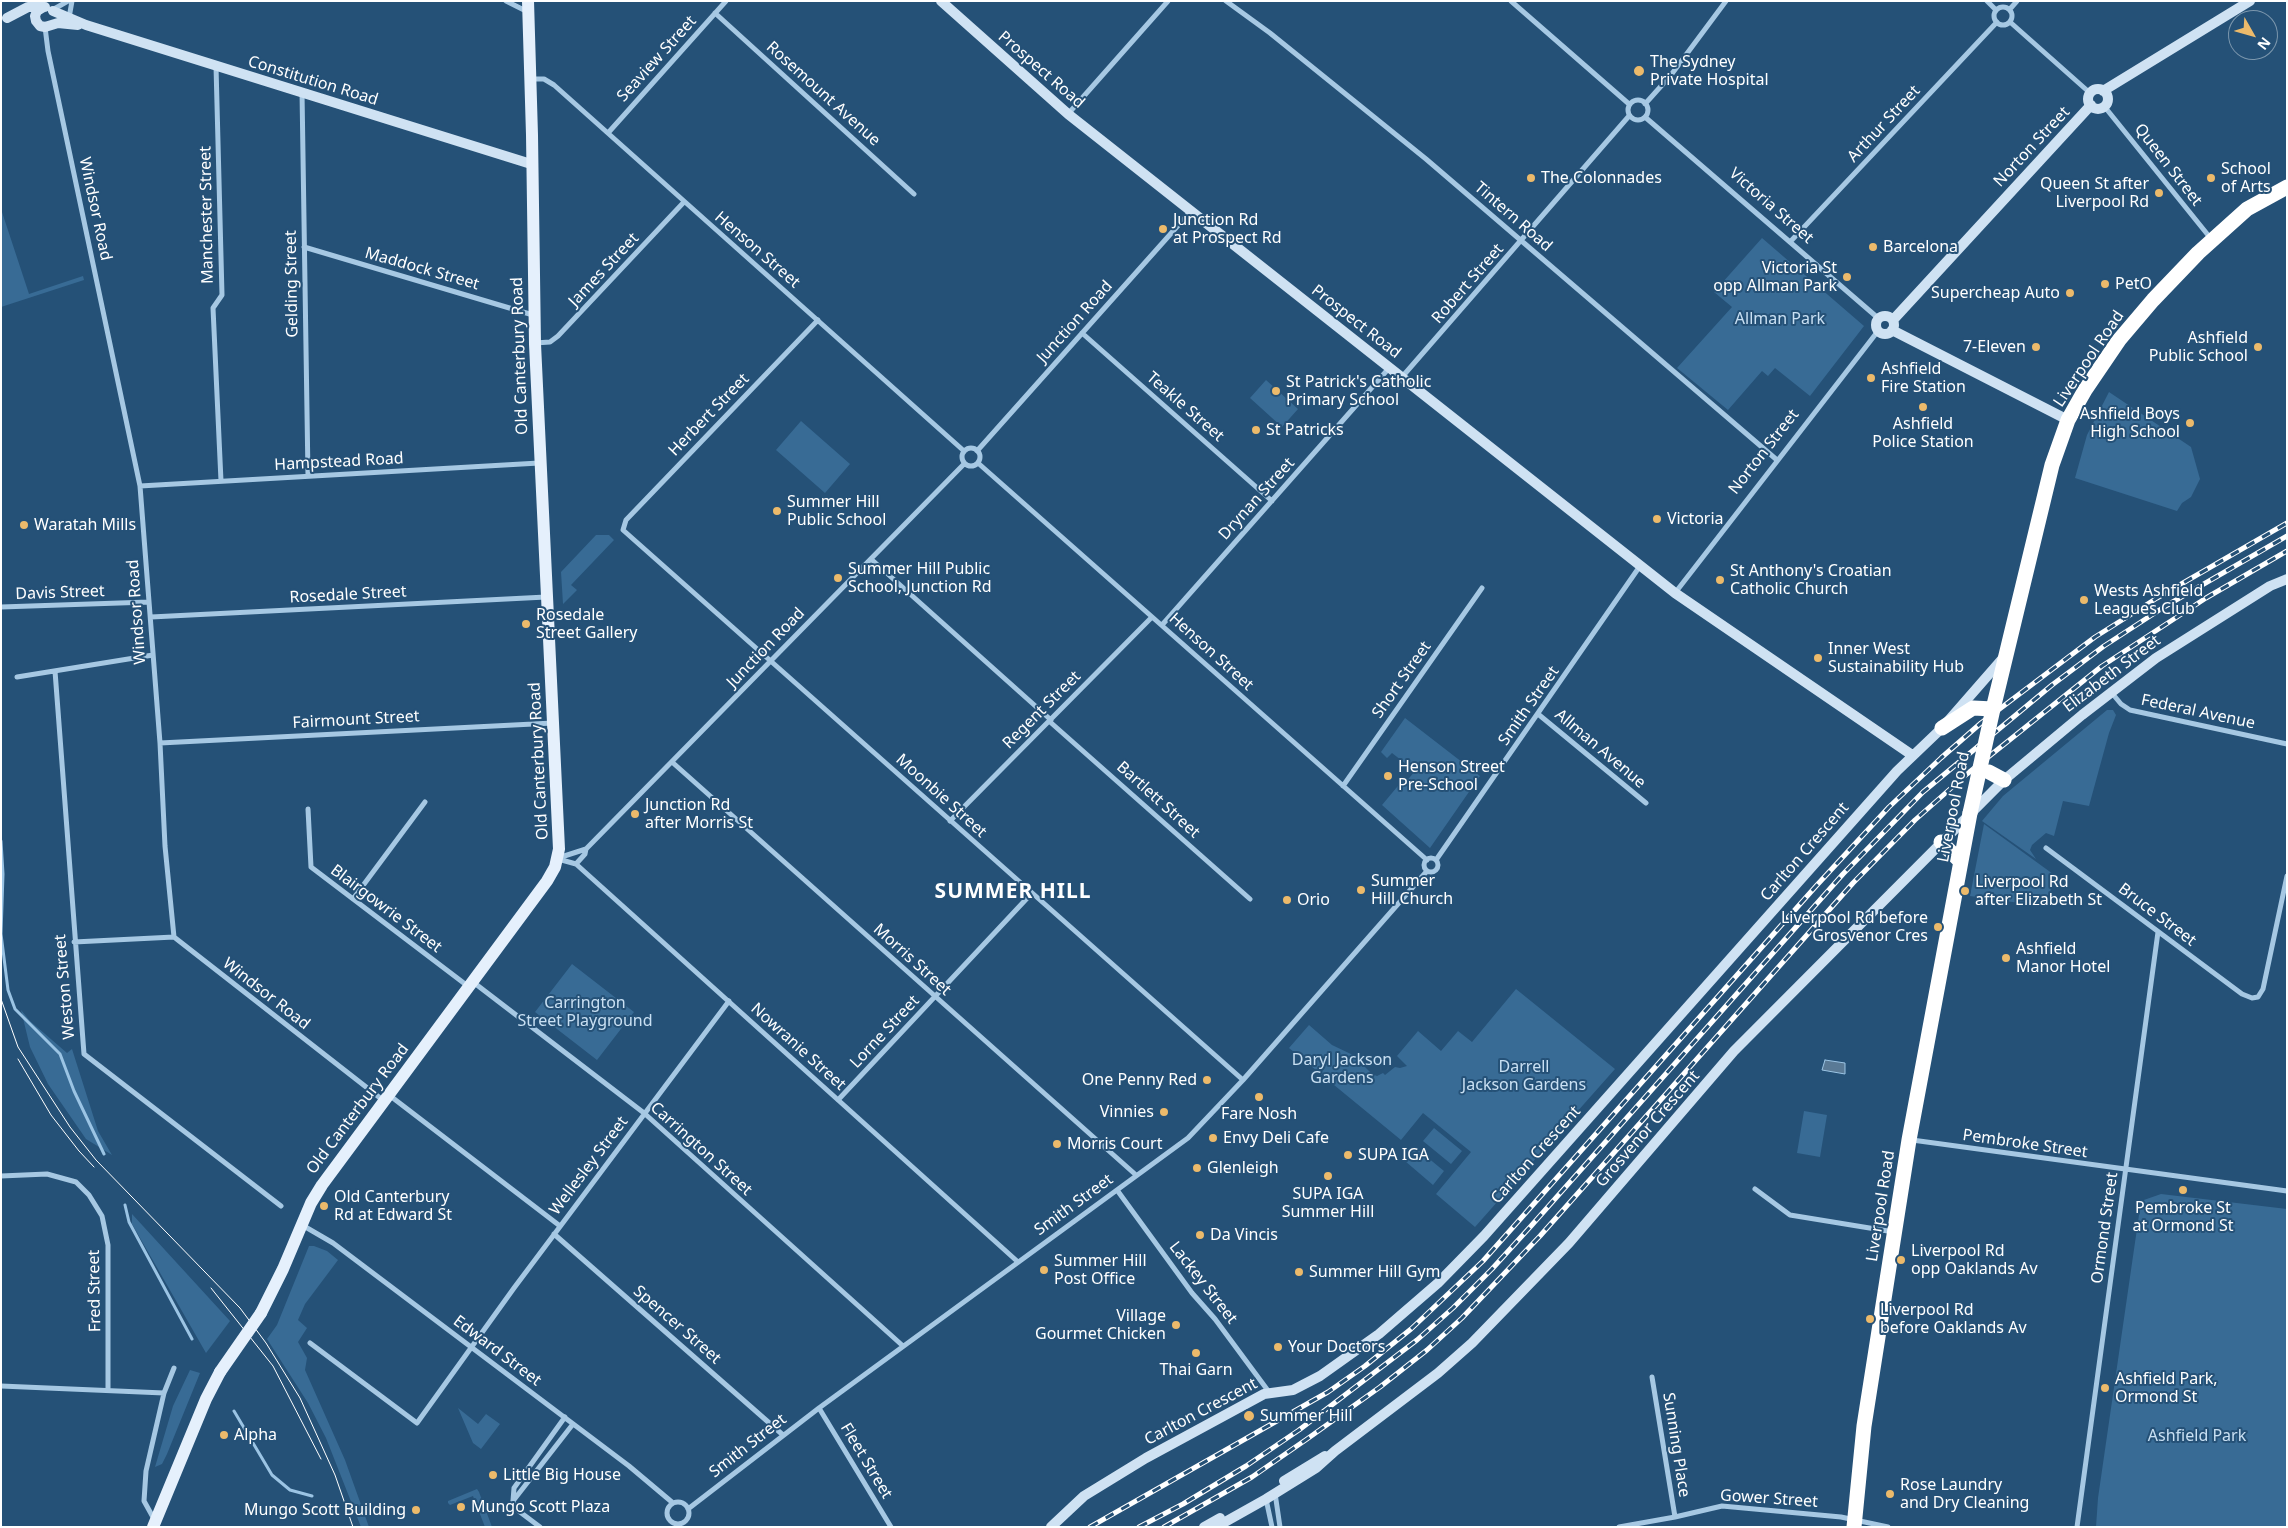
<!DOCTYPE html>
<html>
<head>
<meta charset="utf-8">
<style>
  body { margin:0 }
  #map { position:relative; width:2288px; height:1528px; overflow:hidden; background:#255177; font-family:"Noto Sans",sans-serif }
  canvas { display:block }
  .frame { position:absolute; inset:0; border:2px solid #fff; pointer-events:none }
  .north { position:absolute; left:2228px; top:10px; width:50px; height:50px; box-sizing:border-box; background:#255177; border:1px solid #7c97ad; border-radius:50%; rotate:128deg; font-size:14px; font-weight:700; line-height:20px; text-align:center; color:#fff }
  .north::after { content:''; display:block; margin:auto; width:18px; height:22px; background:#ecba6b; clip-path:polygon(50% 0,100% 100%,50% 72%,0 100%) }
</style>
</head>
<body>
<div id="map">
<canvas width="2288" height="1528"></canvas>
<div class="frame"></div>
<div class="north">N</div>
</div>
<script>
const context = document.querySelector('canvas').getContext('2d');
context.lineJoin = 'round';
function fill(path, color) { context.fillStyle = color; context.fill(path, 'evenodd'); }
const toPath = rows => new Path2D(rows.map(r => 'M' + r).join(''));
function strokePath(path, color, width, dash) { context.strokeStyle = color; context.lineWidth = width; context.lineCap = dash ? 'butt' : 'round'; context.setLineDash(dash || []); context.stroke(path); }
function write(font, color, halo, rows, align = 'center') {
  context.font = font + ' "Noto Sans",sans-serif'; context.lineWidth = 4; context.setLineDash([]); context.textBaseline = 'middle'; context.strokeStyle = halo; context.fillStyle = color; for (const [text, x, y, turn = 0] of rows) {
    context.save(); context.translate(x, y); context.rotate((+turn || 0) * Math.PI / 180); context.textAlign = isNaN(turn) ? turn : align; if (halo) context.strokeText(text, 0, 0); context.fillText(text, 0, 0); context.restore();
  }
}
const green = toPath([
  [1,209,29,294,83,276,84,280,1,307],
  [1762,238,1864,326,1810,396,1775,368,1768,376,1762,371,1728,410,1677,368,1732,307,1714,292],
  [1266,380,1298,409,1282,427,1250,398],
  [2109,392,2191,447,2200,479,2191,497,2182,503,2177,511,2075,478,2087,435],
  [801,421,850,464,825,493,776,450],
  [596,535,609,535,614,540,571,585,577,590,563,604,561,572],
  [2107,710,2113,710,2116,715,2109,733,2089,806,2063,801,2054,836,2046,833,2032,845,2030,850,2036,859,1982,821,2003,796],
  [1405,718,1480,776,1430,848,1382,805,1402,781,1405,783,1415,771,1392,753,1387,758,1381,752],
  [1984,824,2053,874,2048,907,1970,896],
  [572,964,634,1012,597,1060,535,1012],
  [1516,989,1615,1069,1475,1227,1436,1194,1471,1152,1423,1113,1401,1140,1289,1048,1309,1025,1332,1045,1353,1055,1372,1074,1377,1076,1383,1073,1385,1075,1395,1067,1400,1068,1407,1066,1397,1056,1418,1031,1441,1051,1458,1031,1472,1042],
  [21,1010,30,1021,67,1053,72,1049,98,1131,112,1155,86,1139,48,1084,30,1047],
  [1804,1111,1827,1115,1820,1157,1797,1153],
  [1434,1128,1462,1151,1451,1164,1423,1141],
  [1416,1148,1444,1171,1433,1185,1405,1161],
  [2161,1194,2287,1209,2287,1527,2096,1527,2098,1498,2141,1201],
  [132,1214,230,1321,206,1353,132,1224],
  [309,1246,314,1246,327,1251,338,1260,305,1304,298,1320,307,1328,298,1342,307,1358,305,1370,345,1460,369,1527,361,1527,326,1438,308,1403,267,1339,277,1325],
  [190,1370,200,1373,167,1454,162,1464,155,1467,173,1406],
  [458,1408,478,1424,486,1414,500,1424,481,1449,473,1443],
  [477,1489,479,1492,492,1527,485,1527,473,1496,450,1505,448,1503,448,1501]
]);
const water = toPath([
  [1825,1060,1845,1063,1845,1074,1822,1070,1825,1060]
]);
const stream = toPath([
  [1,841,3,874,1,934],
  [1,934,8,990,15,1009,60,1054,74,1091,104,1154],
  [125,1205,129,1222,192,1339],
  [234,1411,272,1475,290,1490,312,1496]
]);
const street = toPath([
  [506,1,528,12],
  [1226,1,1270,33,1426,159,1777,460],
  [1511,1,1629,104],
  [1987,1,1996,10],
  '1994 16a9 9 0 1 1 18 0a9 9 0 1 1-18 0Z',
  [54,9,68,1],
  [2010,9,2017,1],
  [715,13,914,194],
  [69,18,72,1],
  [2010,22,2090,93],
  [45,27,48,51,140,486,160,743,165,846,174,937,384,1101],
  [216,66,222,295,213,308,221,481],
  [531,79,544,79,554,85,964,451],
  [302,92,308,476],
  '1628 110a10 10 0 1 1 20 0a10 10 0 1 1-20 0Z',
  [1645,104,1671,75,1726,1],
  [2104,106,2212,240],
  [1068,114,1168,1],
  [1645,117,1878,318],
  [608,133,726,1],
  [1790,242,1997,22],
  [304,247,533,315],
  [818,320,626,520,623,530,1243,1080],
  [1082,333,1272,501],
  [535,343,550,342,558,336,684,202],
  [1402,377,1629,116],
  '962 457a9 9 0 1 1 18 0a9 9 0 1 1-18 0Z',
  [977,451,1191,211],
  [978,463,1427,860],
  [140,486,539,463],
  [871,559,1051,720],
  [1675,593,1878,331],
  [1,607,149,602],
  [151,617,546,597],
  [1162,625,1390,367],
  [55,671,84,1054,281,1206],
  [17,677,153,655],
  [2111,692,2121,704,2130,710,2287,744],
  [1538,714,1646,803],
  [1049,721,1250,899],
  [160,743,553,723],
  [672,762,1136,1175],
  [1343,786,1482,588],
  [308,809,311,867,469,987],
  [950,821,1152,617],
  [2046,848,2242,994,2252,998,2258,997,2263,989,2287,876],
  [558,858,586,849,964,464],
  '1424 865a7 7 0 1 1 14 0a7 7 0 1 1-14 0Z',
  [558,859,576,864,1018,1262],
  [1436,860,1640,566],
  [576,864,585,854,586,849],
  [353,899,425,802],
  [74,942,174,937],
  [473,982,644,1113,903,1346],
  [389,1095,560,1226],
  [838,1100,1031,894],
  [1912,1140,2287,1191],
  [1,1176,47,1174,76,1182,89,1195,102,1216,108,1245,108,1390],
  [1755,1189,1790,1215,1894,1232],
  [1117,1190,1192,1293,1215,1319,1269,1392],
  [302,1225,333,1243,629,1466,673,1503],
  [554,1234,783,1435],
  [310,1343,417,1423,514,1288,729,1001],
  [1652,1377,1675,1517],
  [1,1386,164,1393],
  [819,1408,891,1527],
  [1275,1493,1280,1527],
  [1266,1499,1272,1527],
  [513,1501,573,1424],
  '667 1513a11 11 0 1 1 22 0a11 11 0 1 1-22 0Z',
  [688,1509,819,1408,1188,1138,1243,1080,1427,871],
  [154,1519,144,1501,146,1471,164,1393,174,1368],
  [540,1527,516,1509,513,1501,514,1488,565,1417],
  [1619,1527,1675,1517,1722,1506,1841,1517,1888,1527],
  [2077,1527,2158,932]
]);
const secondary = toPath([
  [941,1,1068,114,1675,593,1912,755],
  [42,8,37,11,35,16,36,21,40,26,45,27,58,23,78,25],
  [53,11,86,25,531,164],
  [7,18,28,7,45,7],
  '2088 99a10 10 0 1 1 20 0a10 10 0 1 1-20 0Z',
  [2103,91,2250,1],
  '1876 325a9 9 0 1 1 18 0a9 9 0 1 1-18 0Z',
  [1893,320,2091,105],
  [1892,330,2068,420],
  [1284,1481,1325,1456],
  [1051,1527,1084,1496,1146,1458,1264,1394,1293,1390,1320,1376,1379,1334,1438,1283,1484,1236,1897,771,1942,728,2004,657],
  [1204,1527,1220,1518],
  [1216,1527,1266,1499,1316,1468,1335,1451,1438,1373,1472,1343,1569,1243,1734,1051,2004,780,2082,715,2156,658,2270,586,2287,579]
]);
const primary = toPath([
  [261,1313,283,1269,311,1203,322,1185,547,881,555,867,559,849,535,344,532,135,528,1],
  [153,1527,206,1399,220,1372]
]);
const highway = toPath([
  [1942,728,1973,708,1993,709,2052,465,2068,420,2085,390,2119,340,2153,300,2198,253,2247,209,2287,187],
  [1989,772,2004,780],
  [1941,842,1961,862],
  [1854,1527,1864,1426,1909,1140,1970,813]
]);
const tram = toPath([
  [1,999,18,1047,70,1127,96,1160,240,1308,266,1343,300,1398,335,1475,353,1527],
  [18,1059,51,1115,79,1151,94,1167],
  [211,1288,273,1366,321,1459]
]);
const rail = toPath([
  [1090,1527,1328,1392,1365,1366,1411,1329,1483,1261,1817,885,1889,807,1941,758,1981,723,2095,637,2157,598,2287,523],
  [1139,1527,1183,1504,1246,1466,1299,1430,1417,1340,1453,1308,1492,1269,1531,1226,1843,874,1923,792,2052,685,2104,646,2164,607,2287,536],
  [1164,1527,1252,1477,1307,1439,1380,1387,1427,1350,1462,1318,1540,1236,1853,883,1915,820,1967,774,2102,666,2206,598,2287,551]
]);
const primaryBridge = toPath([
  [220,1372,261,1313]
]);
const highwayBridge = toPath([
  [1970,813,1993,709]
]);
const markers = [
  [1639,71,6,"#ecba6b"],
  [1531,178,5,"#ecba6b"],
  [2211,178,5,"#ecba6b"],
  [2159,193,5,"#ecba6b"],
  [1163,229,5,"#ecba6b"],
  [1873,247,5,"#ecba6b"],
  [1847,277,5,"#ecba6b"],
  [2105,284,5,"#ecba6b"],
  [2070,293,5,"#ecba6b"],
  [2036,347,5,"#ecba6b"],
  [2258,347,5,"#ecba6b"],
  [1871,378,5,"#ecba6b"],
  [1276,391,5,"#ecba6b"],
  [1923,407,5,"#ecba6b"],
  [2190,423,5,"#ecba6b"],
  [1256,430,5,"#ecba6b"],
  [777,511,5,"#ecba6b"],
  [1657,519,5,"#ecba6b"],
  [24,525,5,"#ecba6b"],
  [838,578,5,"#ecba6b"],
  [1720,580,5,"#ecba6b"],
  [2084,600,5,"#ecba6b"],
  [526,624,5,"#ecba6b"],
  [1818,658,5,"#ecba6b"],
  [1388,776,5,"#ecba6b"],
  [635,814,5,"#ecba6b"],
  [1361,890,5,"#ecba6b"],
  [1965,891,5,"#ecba6b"],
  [1287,900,5,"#ecba6b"],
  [1938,927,5,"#ecba6b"],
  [2006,958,5,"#ecba6b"],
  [1207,1080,5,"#ecba6b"],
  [1259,1097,5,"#ecba6b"],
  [1164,1112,5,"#ecba6b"],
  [1213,1138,5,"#ecba6b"],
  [1057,1144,5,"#ecba6b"],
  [1348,1155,5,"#ecba6b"],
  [1197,1168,5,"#ecba6b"],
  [1328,1176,5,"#ecba6b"],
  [2183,1190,5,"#ecba6b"],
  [324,1206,5,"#ecba6b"],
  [1200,1235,5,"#ecba6b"],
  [1901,1260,5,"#ecba6b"],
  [1044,1270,5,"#ecba6b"],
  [1299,1272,5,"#ecba6b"],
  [1870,1319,5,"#ecba6b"],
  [1176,1325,5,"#ecba6b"],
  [1278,1347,5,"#ecba6b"],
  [1196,1353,5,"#ecba6b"],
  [2105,1388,5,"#ecba6b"],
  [1249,1416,6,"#ecba6b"],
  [224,1435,5,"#ecba6b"],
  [493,1475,5,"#ecba6b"],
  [1890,1494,5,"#ecba6b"],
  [461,1507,5,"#ecba6b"],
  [416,1510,5,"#ecba6b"]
];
const streetNames = [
  ["Seaview Street",657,59,-48],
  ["Prospect Road",1041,70,41],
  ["Constitution Road",313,81,17],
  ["Rosemount Avenue",823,94,42],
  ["Arthur Street",1884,124,-47],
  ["Norton Street",2032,147,-47],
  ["Queen Street",2168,165,52],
  ["Victoria Street",1771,206,41],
  ["Windsor Road",95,209,78],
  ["Manchester Street",207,215,-91],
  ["Tintern Road",1513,217,41],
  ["Henson Street",757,250,41],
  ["Maddock Street",422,269,16],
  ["James Street",604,270,-47],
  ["Gelding Street",292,284,-91],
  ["Robert Street",1468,284,-49],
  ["Junction Road",1075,322,-48],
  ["Prospect Road",1356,322,38],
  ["Old Canterbury Road",520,356,-92],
  ["Liverpool Road",2089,359,-56],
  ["Teakle Street",1185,407,41],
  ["Herbert Street",709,415,-46],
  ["Norton Street",1764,452,-52],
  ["Hampstead Road",339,462,-3],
  ["Drynan Street",1257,499,-48],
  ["Davis Street",60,593,-2],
  ["Rosedale Street",348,595,-3],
  ["Windsor Road",137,612,-94],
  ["Junction Road",766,648,-46],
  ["Henson Street",1211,652,42],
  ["Elizabeth Street",2112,674,-37],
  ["Short Street",1402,680,-55],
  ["Smith Street",1529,706,-55],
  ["Regent Street",1042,710,-45],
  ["Federal Avenue",2198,712,12],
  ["Fairmount Street",356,720,-3],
  ["Allman Avenue",1600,749,40],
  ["Old Canterbury Road",539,761,-93],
  ["Moonbie Street",941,796,42],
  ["Bartlett Street",1158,800,42],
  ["Liverpool Road",1954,807,-79],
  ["Carlton Crescent",1805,852,-49],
  ["Blairgowrie Street",386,909,37],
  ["Bruce Street",2157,915,37],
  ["Morris Street",912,960,42],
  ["Weston Street",65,987,-95],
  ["Windsor Road",266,994,38],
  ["Lorne Street",885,1032,-47],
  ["Nowranie Street",798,1047,42],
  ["Old Canterbury Road",358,1109,-53],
  ["Grosvenor Crescent",1648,1129,-49],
  ["Pembroke Street",2025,1144,8],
  ["Carrington Street",701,1149,42],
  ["Carlton Crescent",1536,1155,-48],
  ["Wellesley Street",589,1166,-53],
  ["Smith Street",1074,1205,-36],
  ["Liverpool Road",1881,1206,-81],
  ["Ormond Street",2105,1228,-82],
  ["Lackey Street",1203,1283,52],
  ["Fred Street",95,1291,-91],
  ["Spencer Street",677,1325,41],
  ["Edward Street",497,1351,37],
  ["Carlton Crescent",1201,1412,-28],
  ["Sunning Place",1676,1445,81],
  ["Smith Street",748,1446,-38],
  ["Fleet Street",866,1461,59],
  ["Gower Street",1769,1499,4]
];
const poiNames = [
  ["The Sydney",1650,62],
  ["Private Hospital",1650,80],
  ["School",2221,169],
  ["of Arts",2221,187],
  ["The Colonnades",1541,178],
  ["Queen St after",2149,184,"right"],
  ["Liverpool Rd",2149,202,"right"],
  ["Junction Rd",1173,220],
  ["at Prospect Rd",1173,238],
  ["Barcelona",1883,247],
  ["Victoria St",1837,268,"right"],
  ["opp Allman Park",1837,286,"right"],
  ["PetO",2115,284],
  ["Supercheap Auto",2060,293,"right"],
  ["Ashfield",2248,338,"right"],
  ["Public School",2248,356,"right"],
  ["7-Eleven",2026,347,"right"],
  ["Ashfield",1881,369],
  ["Fire Station",1881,387],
  ["St Patrick's Catholic",1286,382],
  ["Primary School",1286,400],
  ["Ashfield Boys",2180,414,"right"],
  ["High School",2180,432,"right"],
  ["Ashfield",1923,424,"center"],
  ["Police Station",1923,442,"center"],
  ["St Patricks",1266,430],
  ["Summer Hill",787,502],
  ["Public School",787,520],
  ["Victoria",1667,519],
  ["Waratah Mills",34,525],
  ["Summer Hill Public",848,569],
  ["School, Junction Rd",848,587],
  ["St Anthony's Croatian",1730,571],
  ["Catholic Church",1730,589],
  ["Wests Ashfield",2094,591],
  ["Leagues Club",2094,609],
  ["Rosedale",536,615],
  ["Street Gallery",536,633],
  ["Inner West",1828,649],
  ["Sustainability Hub",1828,667],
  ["Henson Street",1398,767],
  ["Pre-School",1398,785],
  ["Junction Rd",645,805],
  ["after Morris St",645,823],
  ["Summer",1371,881],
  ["Hill Church",1371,899],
  ["Liverpool Rd",1975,882],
  ["after Elizabeth St",1975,900],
  ["Orio",1297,900],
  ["Liverpool Rd before",1928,918,"right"],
  ["Grosvenor Cres",1928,936,"right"],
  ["Ashfield",2016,949],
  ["Manor Hotel",2016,967],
  ["One Penny Red",1197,1080,"right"],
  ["Vinnies",1154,1112,"right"],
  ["Fare Nosh",1259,1114,"center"],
  ["Envy Deli Cafe",1223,1138],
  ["Morris Court",1067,1144],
  ["SUPA IGA",1358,1155],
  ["Glenleigh",1207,1168],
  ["SUPA IGA",1328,1194,"center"],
  ["Summer Hill",1328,1212,"center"],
  ["Old Canterbury",334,1197],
  ["Rd at Edward St",334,1215],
  ["Pembroke St",2183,1208,"center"],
  ["at Ormond St",2183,1226,"center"],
  ["Da Vincis",1210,1235],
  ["Liverpool Rd",1911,1251],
  ["opp Oaklands Av",1911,1269],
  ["Summer Hill",1054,1261],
  ["Post Office",1054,1279],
  ["Summer Hill Gym",1309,1272],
  ["Liverpool Rd",1880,1310],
  ["before Oaklands Av",1880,1328],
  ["Village",1166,1316,"right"],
  ["Gourmet Chicken",1166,1334,"right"],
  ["Your Doctors",1288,1347],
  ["Thai Garn",1196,1370,"center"],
  ["Ashfield Park,",2115,1379],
  ["Ormond St",2115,1397],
  ["Summer Hill",1260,1416],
  ["Alpha",234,1435],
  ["Little Big House",503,1475],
  ["Rose Laundry",1900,1485],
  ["and Dry Cleaning",1900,1503],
  ["Mungo Scott Plaza",471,1507],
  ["Mungo Scott Building",406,1510,"right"]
];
const parkNames = [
  ["Allman Park",1780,319],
  ["Carrington",585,1003],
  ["Street Playground",585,1021],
  ["Daryl Jackson",1342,1060],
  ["Gardens",1342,1078],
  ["Darrell",1524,1067],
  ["Jackson Gardens",1524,1085],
  ["Ashfield Park",2197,1436]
];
const districtNames = [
  ["SUMMER HILL",1013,892]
];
fill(green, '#386b95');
fill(water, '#5a7a96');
strokePath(water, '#9bc4e4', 1);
strokePath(stream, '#9bc4e4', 3);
strokePath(street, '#a6c8e3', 5);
strokePath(secondary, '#cfe2f3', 10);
strokePath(primary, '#e5f0fc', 12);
strokePath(highway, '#fff', 15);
strokePath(tram, '#fff', 1);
strokePath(rail, '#fff', 5);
strokePath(rail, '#255177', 3, [9]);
strokePath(primaryBridge, '#e5f0fc', 12);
strokePath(highwayBridge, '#fff', 15);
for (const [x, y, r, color] of markers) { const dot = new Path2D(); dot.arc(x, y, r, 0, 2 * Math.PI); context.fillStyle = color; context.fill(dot); strokePath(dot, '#255177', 2); }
write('16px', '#fff', '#255177', streetNames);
write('16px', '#fff', '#255177', poiNames, 'left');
write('16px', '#c9e0f3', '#255177', parkNames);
context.letterSpacing = '1px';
write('bold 21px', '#fff', '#255177', districtNames);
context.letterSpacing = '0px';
</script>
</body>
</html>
